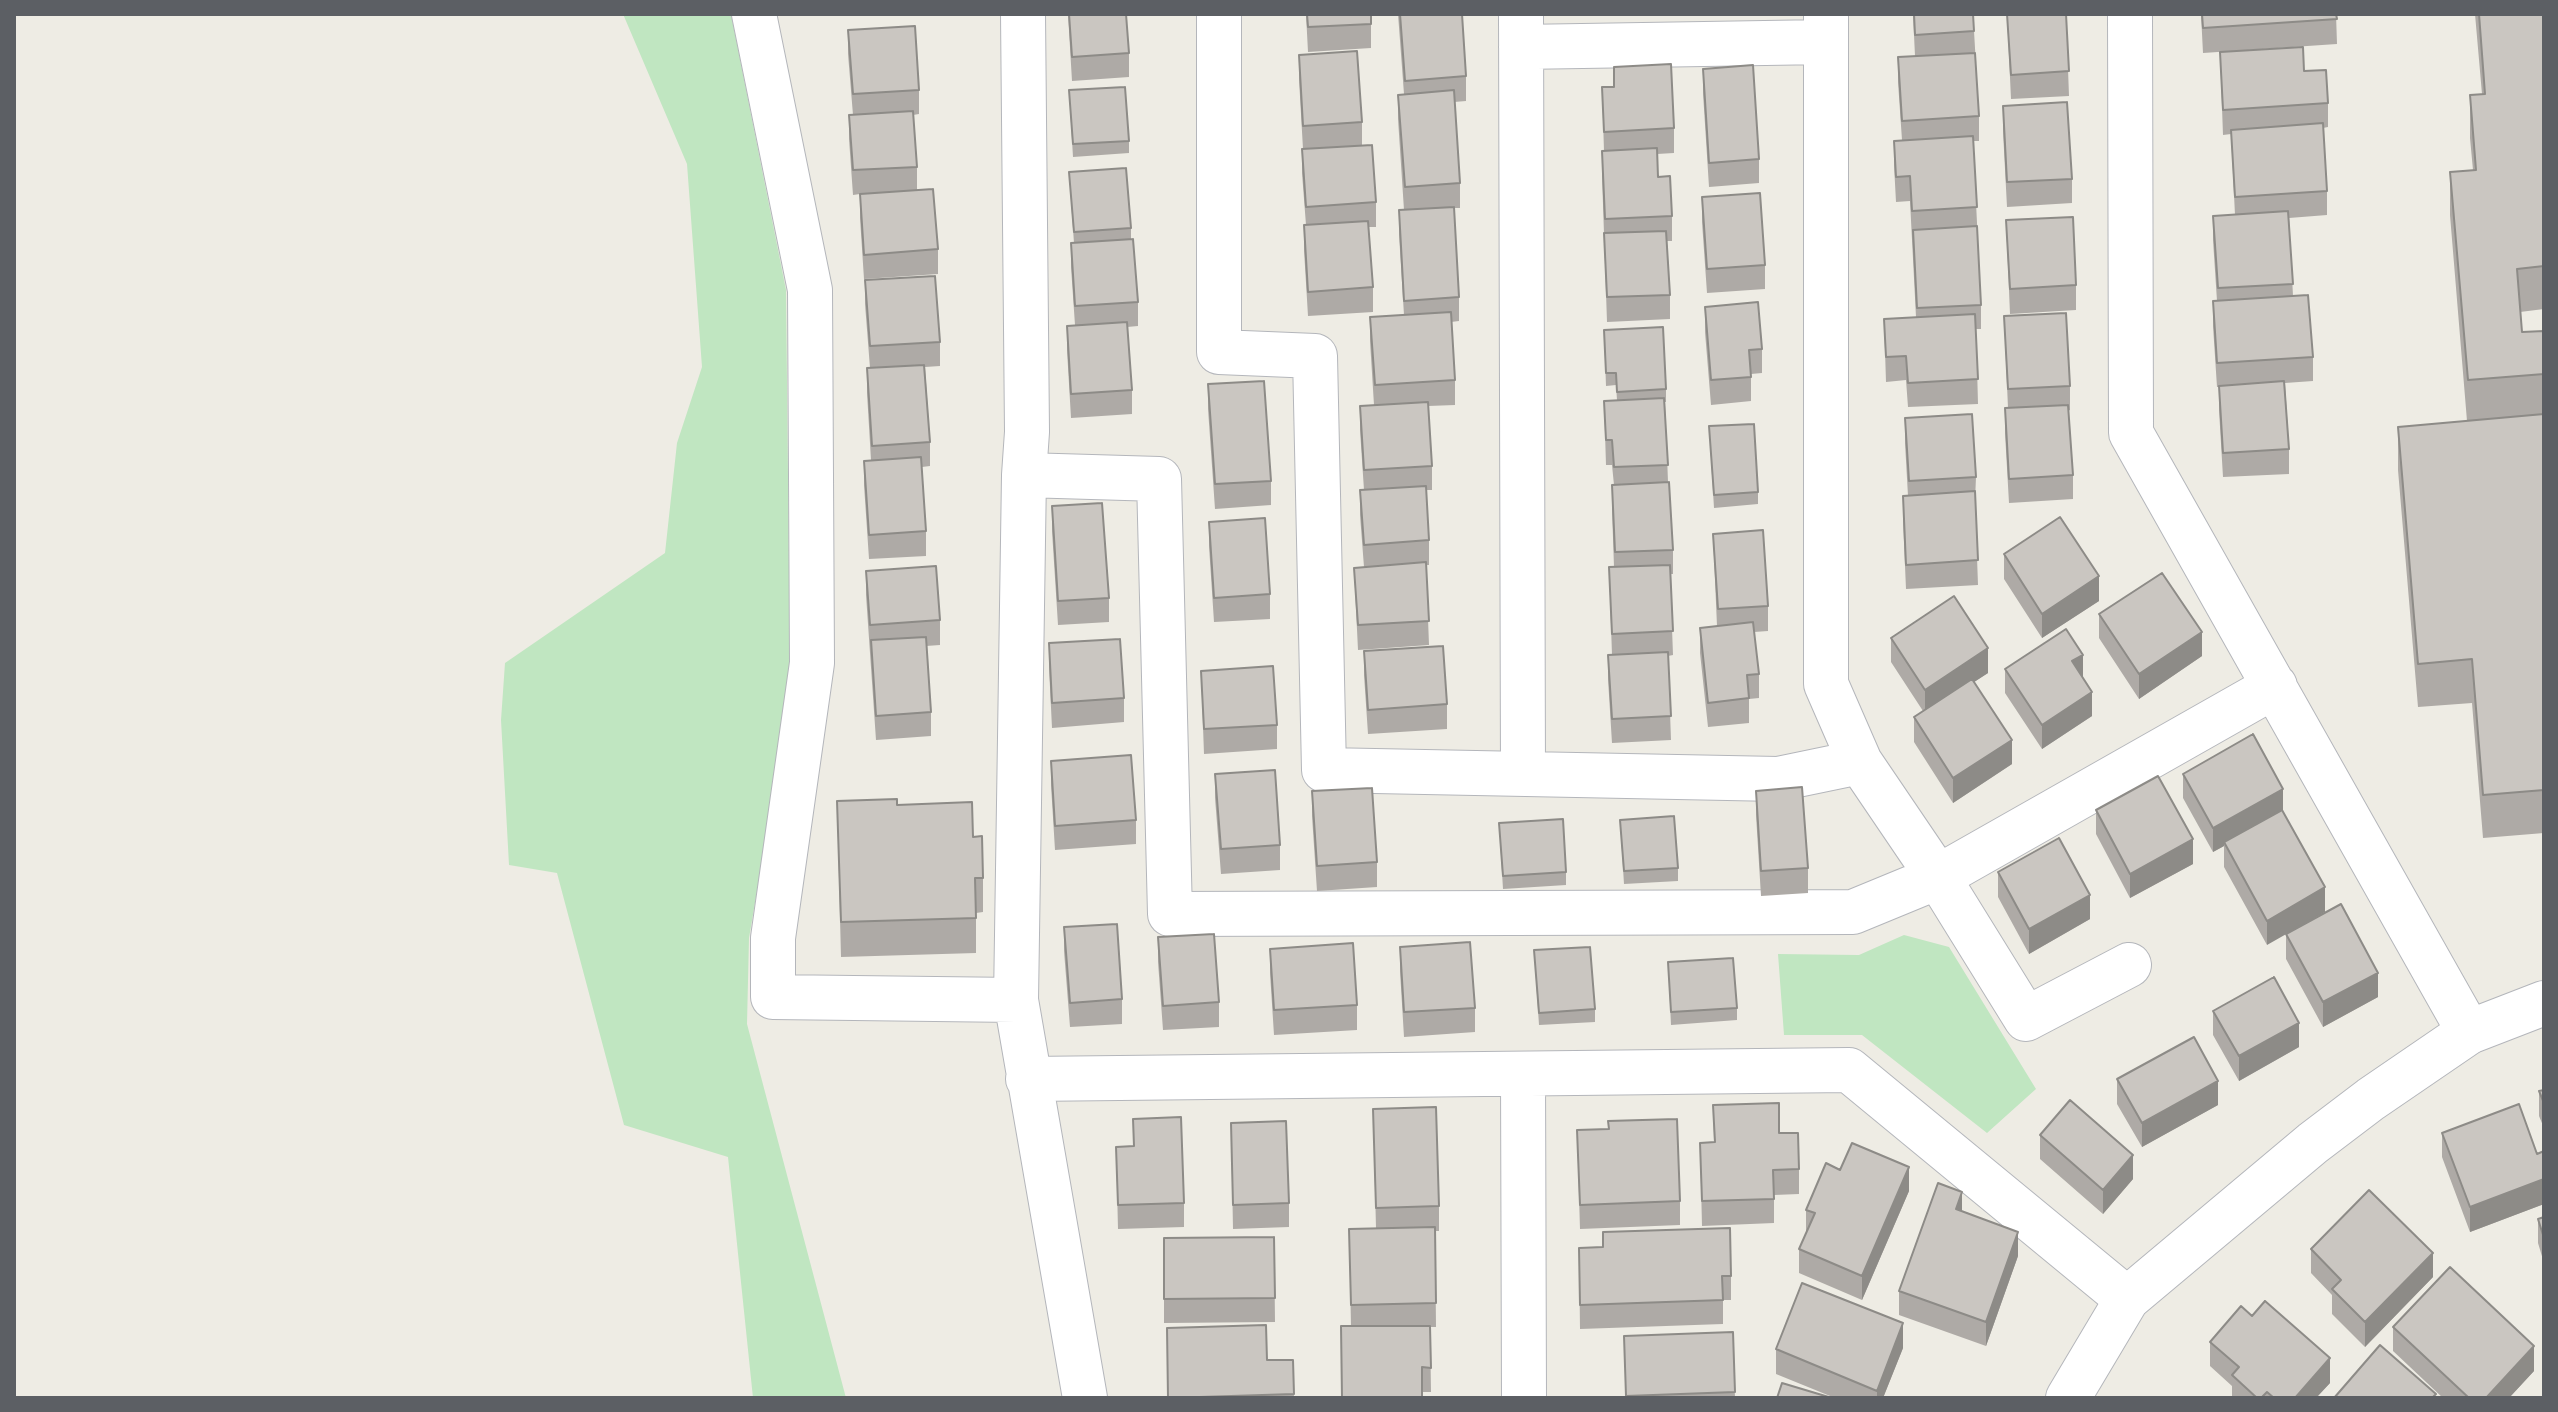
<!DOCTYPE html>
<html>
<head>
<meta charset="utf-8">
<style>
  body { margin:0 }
  #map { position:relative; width:2558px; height:1412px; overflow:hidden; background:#eeece4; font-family:"Space Grotesk",sans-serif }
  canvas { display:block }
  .frame { position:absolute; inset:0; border:16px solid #5c5f64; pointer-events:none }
</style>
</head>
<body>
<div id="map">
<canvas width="2558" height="1412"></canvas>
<div class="frame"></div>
</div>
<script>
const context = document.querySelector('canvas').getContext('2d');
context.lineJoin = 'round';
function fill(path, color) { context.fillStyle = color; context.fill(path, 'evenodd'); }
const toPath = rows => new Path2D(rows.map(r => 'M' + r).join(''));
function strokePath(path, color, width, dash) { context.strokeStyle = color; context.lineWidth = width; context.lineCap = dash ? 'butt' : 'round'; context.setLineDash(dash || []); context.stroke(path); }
const green = toPath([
  [623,14,731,14,786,290,790,660,767,832,749,938,747,1024,846,1398,753,1398,728,1157,624,1125,557,873,509,865,501,720,505,663,665,553,677,443,702,367,687,164],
  [1904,935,1949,947,2036,1089,1987,1133,1862,1035,1784,1035,1778,954,1859,955]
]);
const minor = toPath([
  [754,14,810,290,812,663,773,938,773,997,1016,1000],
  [1023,14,1027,432,1024,475,1016,1000,1085,1398],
  [1219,14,1219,352,1315,356,1324,770,1778,779,1860,762,1938,877,2275,686],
  [1521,14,1523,774],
  [1826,14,1826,684,1860,762],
  [2130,14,2131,433,2469,1032],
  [1521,47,1826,42],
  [1024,475,1159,479,1170,914,1853,912,1938,877,2026,1019,2129,965],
  [1523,1075,1524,1398],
  [1028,1079,1849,1070,2127,1299]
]);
const tertiary = toPath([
  [2068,1398,2127,1299,2313,1143,2371,1099,2469,1032,2544,1003]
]);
const wall = toPath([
  [1068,14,1126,14,1129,53,1129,77,1072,81],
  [1306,14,1371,14,1371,48,1308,52],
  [1398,14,1462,14,1466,76,1466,101,1454,102,1460,183,1460,208,1454,208,1459,297,1459,321,1451,322,1455,380,1455,405,1428,406,1432,466,1432,490,1426,490,1429,540,1429,565,1426,565,1429,645,1358,650,1354,568,1364,567,1360,515,1360,490,1364,490,1360,430,1360,406,1374,405,1370,341,1370,317,1404,315,1399,234,1399,210,1404,210,1398,119,1398,95,1404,94],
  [1913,14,1973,14,1979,116,1979,141,1973,141,1981,305,1981,329,1976,329,1978,404,1908,407,1906,380,1886,382,1884,319,1916,317,1910,201,1896,202,1894,165,1894,141,1902,140,1898,82,1898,57,1915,56],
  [2007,14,2066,14,2069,96,2011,99],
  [2201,14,2336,14,2337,44,2203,53],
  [2475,14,2544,14,2544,309,2520,312,2522,332,2544,331,2544,833,2483,838,2472,703,2418,707,2398,470,2398,427,2467,421,2450,215,2450,172,2473,170,2470,138,2470,95,2482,94],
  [848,30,919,90,919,114,913,115,917,167,917,190,938,249,938,274,864,279,860,218,860,194,853,195,849,139,849,115,853,115,848,54],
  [2220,52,2304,71,2328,103,2328,127,2323,128,2327,191,2327,215,2289,218,2293,296,2313,357,2313,381,2285,383,2289,449,2289,474,2223,477,2219,410,2219,387,2217,387,2213,326,2213,301,2217,301,2213,240,2213,216,2235,215,2231,134,2223,135],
  [1299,55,1362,122,1362,145,1376,202,1376,227,1368,227,1373,287,1373,312,1308,316,1304,250,1304,225,1306,225,1302,173,1302,149,1303,149,1299,79],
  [1703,69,1759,159,1759,183,1709,187,1703,93],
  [1602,87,1674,128,1674,153,1657,154,1658,177,1672,216,1672,241,1667,241,1670,295,1670,319,1607,322,1602,175,1602,151,1604,151],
  [1069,90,1129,141,1129,153,1073,157],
  [2003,106,2072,179,2072,203,2007,207,2003,131],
  [1069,172,1131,228,1131,239,1138,302,1138,326,1127,327,1132,390,1132,414,1071,418,1067,350,1067,326,1075,325,1071,267,1071,243,1074,243],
  [1702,197,1765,265,1765,289,1707,293,1702,222],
  [2006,220,2076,285,2076,310,2010,314],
  [865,280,940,342,940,366,925,367,930,442,930,466,922,467,926,531,926,556,869,559,864,485,864,461,871,460,867,393,867,368,870,368,865,304],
  [1705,307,1762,349,1762,373,1751,374,1751,401,1711,405,1705,332],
  [2004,316,2070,386,2070,410,2068,411,2073,475,2073,499,2009,503,2005,433,2005,408,2008,408],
  [1604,330,1666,389,1666,402,1665,402,1668,482,1673,550,1673,574,1670,574,1673,655,1668,656,1671,740,1612,743,1608,679,1608,655,1612,655,1609,567,1614,567,1612,509,1612,485,1614,485,1612,465,1606,465,1604,401,1617,400,1616,385,1606,386],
  [1208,384,1271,481,1271,505,1215,509,1208,409],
  [1905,418,1976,477,1975,501,1978,585,1906,589,1903,520,1903,496,1908,496,1905,443],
  [1709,426,1758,492,1758,504,1714,508],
  [1052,506,1109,598,1109,622,1058,625,1052,531],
  [1209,522,1270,594,1270,619,1214,622,1209,546],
  [1713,534,1768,606,1768,631,1754,632,1759,674,1759,698,1749,699,1749,723,1708,727,1700,653,1700,628,1717,626],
  [2004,554,2099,601,2042,638,2004,579],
  [866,571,940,620,940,645,926,646,931,712,931,736,876,740,866,595],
  [2099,614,2202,656,2139,699,2099,638],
  [1891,638,1988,673,1974,682,2012,764,1953,803,1914,742,1914,717,1923,711,1891,662],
  [1049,643,1124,698,1124,722,1052,728,1049,667],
  [1364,651,1447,704,1447,729,1368,734,1364,675],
  [2005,669,2083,678,2092,716,2042,749,2005,693],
  [1201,671,1277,725,1277,749,1204,754],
  [1051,761,1136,820,1136,844,1055,850,1051,785],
  [1215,774,1280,845,1280,870,1221,874,1215,798],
  [2183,774,2283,789,2267,945,2224,867,2224,846,2213,852,2183,798],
  [1312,791,1377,862,1377,887,1317,891,1312,816],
  [1756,791,1808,868,1808,893,1761,896,1756,815],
  [837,801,897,805,973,837,983,878,983,912,976,913,976,953,841,957],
  [2096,810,2193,864,2130,898,2096,834],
  [1620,820,1678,868,1678,881,1624,884],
  [1499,823,1566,872,1566,885,1503,889],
  [1998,872,2090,919,2029,954,1998,897],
  [1064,927,1122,999,1122,1024,1070,1027,1064,951],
  [2286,934,2378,997,2323,1027,2286,959],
  [1158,937,1219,1002,1219,1027,1163,1030,1158,962],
  [1400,947,1475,1008,1475,1032,1404,1037,1400,971],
  [1270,949,1357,1005,1357,1030,1274,1035,1270,973],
  [1534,950,1595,1009,1595,1022,1539,1025],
  [1668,962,1737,1008,1737,1020,1671,1025],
  [2213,1011,2299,1047,2239,1081,2213,1035],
  [2117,1079,2218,1105,2142,1147,2117,1104],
  [2544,1090,2544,1128,2539,1116,2539,1091],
  [1713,1105,1779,1133,1799,1169,1799,1194,1774,1195,1774,1223,1702,1226,1700,1143,1714,1142],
  [1373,1109,1439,1206,1439,1231,1435,1231,1436,1327,1430,1327,1431,1392,1422,1392,1351,1326,1349,1229,1376,1228],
  [1133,1119,1184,1203,1184,1227,1118,1229,1116,1147,1133,1146],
  [1608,1121,1680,1201,1680,1225,1580,1229,1577,1130,1608,1129],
  [1231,1123,1289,1203,1289,1227,1233,1229],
  [2442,1133,2537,1154,2544,1151,2544,1204,2470,1232,2442,1157],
  [2040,1135,2133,1179,2103,1214,2040,1159],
  [1840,1170,1909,1191,1862,1300,1799,1273,1799,1249,1806,1233,1806,1210],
  [1962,1211,2018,1256,1986,1346,1899,1315,1899,1291],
  [2544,1217,2544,1263,2538,1243,2538,1219],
  [1274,1237,1275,1322,1164,1323,1164,1238],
  [1579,1248,1731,1276,1731,1300,1723,1300,1723,1324,1580,1329],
  [2311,1249,2433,1277,2365,1347,2332,1314,2332,1295,2311,1273],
  [2393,1327,2534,1371,2509,1398,2443,1398,2393,1351],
  [1167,1328,1267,1360,1293,1360,1294,1398,1168,1398],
  [1733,1332,1735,1398,1626,1398,1624,1336],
  [2210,1342,2330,1383,2316,1398,2232,1398,2232,1386,2210,1366],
  [1903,1348,1883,1398,1835,1398,1776,1374,1776,1349]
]);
const shadedWall = toPath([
  [2099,576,2099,601,2042,638,2042,614],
  [2202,632,2202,656,2139,699,2139,674],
  [1988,648,1988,673,1925,714,1925,690],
  [2083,655,2083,679,2072,661],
  [2092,692,2092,716,2042,749,2042,725],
  [2012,740,2012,764,1953,803,1953,778],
  [2283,789,2283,814,2224,842,2224,846,2213,852,2213,828],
  [2193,839,2193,864,2130,898,2130,874],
  [2325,887,2325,912,2267,945,2267,921],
  [2090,895,2090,919,2029,954,2029,929],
  [2378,973,2378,997,2323,1027,2323,1002],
  [2299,1023,2299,1047,2239,1081,2239,1056],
  [2218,1081,2218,1105,2142,1147,2142,1123],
  [2133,1155,2133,1179,2103,1214,2103,1190],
  [1909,1167,1909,1191,1862,1300,1862,1276],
  [2544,1179,2544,1204,2470,1232,2470,1207],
  [1962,1192,1962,1217,1956,1209],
  [2018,1232,2018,1256,1986,1346,1986,1322],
  [2433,1253,2433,1277,2365,1347,2365,1322],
  [1903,1323,1903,1348,1883,1398,1877,1398,1877,1391],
  [2534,1346,2534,1371,2509,1398,2486,1398],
  [2330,1358,2330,1383,2316,1398,2295,1398]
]);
const building = toPath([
  [1069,14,1126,14,1129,53,1072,57,1069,14],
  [1307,14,1371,14,1371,24,1308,27,1307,14],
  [1400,14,1462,14,1466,76,1405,81,1400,14],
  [1914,14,1973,14,1974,31,1915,35,1914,14],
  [2007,14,2066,14,2069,71,2011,75,2007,14],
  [2202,14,2336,14,2337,19,2203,28,2202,14],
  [2479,14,2544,14,2544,266,2517,269,2522,332,2544,331,2544,374,2468,380,2450,172,2476,170,2470,95,2485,94,2479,14],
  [915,26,919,90,853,94,848,30,915,26],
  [2303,47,2304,71,2326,70,2328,103,2223,110,2220,52,2303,47],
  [1357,51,1362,122,1303,126,1299,55,1357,51],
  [1975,53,1979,116,1902,121,1898,57,1975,53],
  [1671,64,1674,128,1604,132,1602,87,1614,87,1614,67,1671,64],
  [1753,65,1759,159,1709,163,1703,69,1753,65],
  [1125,87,1129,141,1073,144,1069,90,1125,87],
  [1454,90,1460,183,1405,187,1398,95,1454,90],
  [2067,102,2072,179,2007,182,2003,106,2067,102],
  [913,111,917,167,853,170,849,115,913,111],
  [2323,123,2327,191,2235,197,2231,130,2323,123],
  [1973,136,1977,207,1912,211,1910,176,1896,177,1894,141,1973,136],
  [1372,145,1376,202,1306,207,1302,149,1372,145],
  [1657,148,1658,177,1670,176,1672,216,1605,219,1602,151,1657,148],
  [1126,168,1131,228,1074,232,1069,172,1126,168],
  [933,189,938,249,864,255,860,194,933,189],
  [1760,193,1765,265,1707,269,1702,197,1760,193],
  [1454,207,1459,297,1404,301,1399,210,1454,207],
  [2288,211,2293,284,2218,288,2213,216,2288,211],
  [2073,217,2076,285,2010,289,2006,220,2073,217],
  [1368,221,1373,287,1308,292,1304,225,1368,221],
  [1977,226,1981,305,1917,308,1913,230,1977,226],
  [1666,231,1670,295,1607,297,1604,233,1666,231],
  [1133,239,1138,302,1075,306,1071,243,1133,239],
  [935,276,940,342,870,346,865,280,935,276],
  [2308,295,2313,357,2217,363,2213,301,2308,295],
  [1758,302,1762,349,1749,350,1751,377,1711,380,1705,307,1758,302],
  [1451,312,1455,380,1375,385,1370,317,1451,312],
  [2066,313,2070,386,2008,389,2004,316,2066,313],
  [1975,314,1978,379,1908,383,1906,356,1886,357,1884,319,1975,314],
  [1127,322,1132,390,1071,394,1067,326,1127,322],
  [1663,327,1666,389,1617,392,1616,373,1606,373,1604,330,1663,327],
  [924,365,930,442,872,446,867,368,924,365],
  [1264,381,1271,481,1215,484,1208,384,1264,381],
  [2284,381,2289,449,2223,453,2219,386,2284,381],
  [1664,398,1668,465,1614,467,1612,440,1606,440,1604,401,1664,398],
  [1428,402,1432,466,1364,470,1360,406,1428,402],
  [2068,405,2073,475,2009,479,2005,408,2068,405],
  [1972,414,1976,477,1909,481,1905,418,1972,414],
  [2544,414,2544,790,2483,795,2472,659,2418,664,2398,427,2544,414],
  [1754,424,1758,492,1714,495,1709,426,1754,424],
  [921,457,926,531,869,535,864,461,921,457],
  [1669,482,1673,550,1615,552,1612,485,1669,482],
  [1426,486,1429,540,1364,545,1360,490,1426,486],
  [1975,491,1978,560,1906,565,1903,496,1975,491],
  [1102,503,1109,598,1058,601,1052,506,1102,503],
  [2060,517,2099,576,2042,614,2004,554,2060,517],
  [1265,518,1270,594,1214,598,1209,522,1265,518],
  [1763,530,1768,606,1718,609,1713,534,1763,530],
  [1426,562,1429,621,1358,625,1354,568,1426,562],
  [1670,565,1673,631,1612,634,1609,567,1670,565],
  [936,566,940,620,870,625,866,571,936,566],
  [2162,573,2202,632,2139,674,2099,614,2162,573],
  [1954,596,1988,648,1925,690,1891,638,1954,596],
  [1753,622,1759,674,1747,675,1749,698,1708,703,1700,628,1753,622],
  [2066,629,2083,655,2072,661,2092,692,2042,725,2005,669,2066,629],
  [926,637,931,712,876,716,871,640,926,637],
  [1120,639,1124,698,1052,703,1049,643,1120,639],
  [1443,646,1447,704,1368,710,1364,651,1443,646],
  [1668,652,1671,716,1612,719,1608,655,1668,652],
  [1273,666,1277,725,1204,729,1201,671,1273,666],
  [1972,679,2012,740,1953,778,1914,717,1972,679],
  [2253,734,2283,789,2213,828,2183,774,2253,734],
  [1131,755,1136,820,1055,826,1051,761,1131,755],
  [1275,770,1280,845,1221,849,1215,774,1275,770],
  [2158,776,2193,839,2130,874,2096,810,2158,776],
  [1802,787,1808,868,1761,871,1756,791,1802,787],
  [1372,788,1377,862,1317,866,1312,791,1372,788],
  [897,799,897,805,972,802,973,837,982,836,983,878,975,878,976,918,841,922,837,801,897,799],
  [2282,810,2325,887,2267,921,2224,842,2282,810],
  [1674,816,1678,868,1624,871,1620,820,1674,816],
  [1563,819,1566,872,1503,876,1499,823,1563,819],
  [2059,838,2090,895,2029,929,1998,872,2059,838],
  [2341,904,2378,973,2323,1002,2286,934,2341,904],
  [1117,924,1122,999,1070,1003,1064,927,1117,924],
  [1214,934,1219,1002,1163,1006,1158,937,1214,934],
  [1470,942,1475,1008,1404,1012,1400,947,1470,942],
  [1353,943,1357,1005,1274,1010,1270,949,1353,943],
  [1590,947,1595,1009,1539,1013,1534,950,1590,947],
  [1733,958,1737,1008,1671,1012,1668,962,1733,958],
  [2274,977,2299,1023,2239,1056,2213,1011,2274,977],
  [2194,1037,2218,1081,2142,1123,2117,1079,2194,1037],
  [2544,1090,2544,1103,2539,1091,2544,1090],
  [2070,1100,2133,1155,2103,1190,2040,1135,2070,1100],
  [1779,1103,1779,1133,1798,1133,1799,1169,1773,1170,1774,1199,1702,1201,1700,1143,1715,1142,1713,1105,1779,1103],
  [2519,1104,2537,1154,2544,1151,2544,1179,2470,1207,2442,1133,2519,1104],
  [1436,1107,1439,1206,1376,1208,1373,1109,1436,1107],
  [1181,1117,1184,1203,1118,1205,1116,1147,1134,1146,1133,1119,1181,1117],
  [1677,1119,1680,1201,1580,1205,1577,1130,1609,1129,1608,1121,1677,1119],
  [1286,1121,1289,1203,1233,1205,1231,1123,1286,1121],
  [1852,1143,1909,1167,1862,1276,1799,1249,1815,1213,1806,1210,1826,1163,1840,1170,1852,1143],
  [1938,1183,1962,1192,1956,1209,2018,1232,1986,1322,1899,1291,1938,1183],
  [2369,1190,2433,1253,2365,1322,2332,1289,2341,1280,2311,1249,2369,1190],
  [2544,1217,2544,1238,2538,1219,2544,1217],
  [1435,1227,1436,1303,1351,1305,1349,1229,1435,1227],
  [1730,1228,1731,1276,1722,1276,1723,1300,1580,1305,1579,1248,1603,1247,1603,1232,1730,1228],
  [1274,1237,1275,1298,1164,1299,1164,1238,1274,1237],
  [2450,1267,2534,1346,2486,1398,2469,1398,2393,1327,2450,1267],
  [1802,1283,1903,1323,1877,1391,1776,1349,1802,1283],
  [2265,1301,2330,1358,2295,1398,2274,1398,2267,1392,2261,1398,2257,1398,2232,1375,2239,1367,2210,1342,2241,1306,2252,1316,2265,1301],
  [1266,1325,1267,1360,1293,1360,1294,1394,1168,1398,1167,1328,1266,1325],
  [1341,1326,1430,1326,1431,1368,1422,1367,1422,1398,1342,1398,1341,1326],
  [1733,1332,1735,1392,1626,1396,1624,1336,1733,1332],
  [2380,1345,2436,1394,2432,1398,2334,1398,2380,1345],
  [1782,1383,1832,1398,1777,1398,1782,1383]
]);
fill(green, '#c0e6c1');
strokePath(minor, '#b4b6bb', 46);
strokePath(tertiary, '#b4b6bb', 46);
strokePath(minor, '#fff', 44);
strokePath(tertiary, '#fff', 44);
fill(wall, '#aeaaa6');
fill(shadedWall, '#8d8b87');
fill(building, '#cac6c1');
strokePath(building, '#8d8b87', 2);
</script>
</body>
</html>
